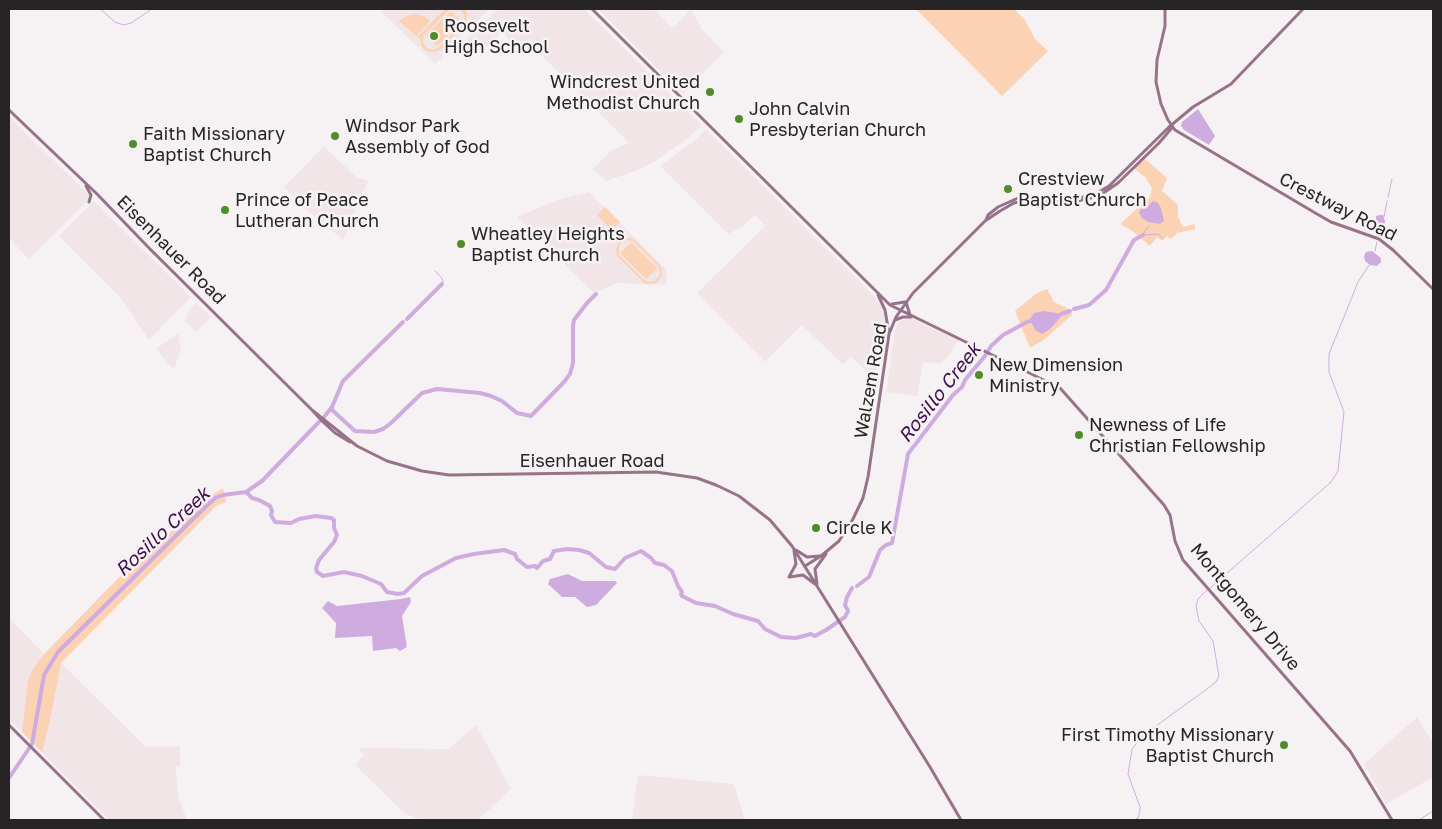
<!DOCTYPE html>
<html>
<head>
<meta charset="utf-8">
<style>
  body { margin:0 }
  #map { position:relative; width:1442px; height:829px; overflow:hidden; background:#f6f2f3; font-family:"Golos Text",sans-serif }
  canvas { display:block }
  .frame { position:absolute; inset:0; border:10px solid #262424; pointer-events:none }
</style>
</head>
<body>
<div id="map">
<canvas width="1442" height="829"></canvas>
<div class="frame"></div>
</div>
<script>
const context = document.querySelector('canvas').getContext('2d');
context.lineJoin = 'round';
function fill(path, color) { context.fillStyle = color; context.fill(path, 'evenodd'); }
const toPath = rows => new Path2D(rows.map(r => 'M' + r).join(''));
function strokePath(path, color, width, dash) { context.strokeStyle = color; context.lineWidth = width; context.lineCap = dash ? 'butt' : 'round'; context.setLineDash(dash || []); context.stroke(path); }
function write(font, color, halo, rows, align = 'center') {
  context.font = font + ' "Golos Text",sans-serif'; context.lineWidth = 5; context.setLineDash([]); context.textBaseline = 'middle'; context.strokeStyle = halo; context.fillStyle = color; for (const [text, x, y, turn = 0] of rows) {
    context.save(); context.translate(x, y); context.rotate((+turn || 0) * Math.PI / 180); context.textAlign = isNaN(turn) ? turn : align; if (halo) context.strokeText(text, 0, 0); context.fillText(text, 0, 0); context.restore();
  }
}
const built = toPath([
  [379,9,489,9,435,64],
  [498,9,584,9,702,125,687,139,652,163,633,172,606,181,593,169,612,150,629,143,539,53,530,49,524,55,502,32,481,52,467,39],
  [598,9,654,9,673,28,691,9,701,28,724,52,683,94],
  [9,116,89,195,88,200,29,259,9,238],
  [706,129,873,295,881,305,884,315,885,327,876,375,869,374,851,357,843,365,802,325,765,362,697,293,765,226,755,215,742,227,728,234,660,166,693,142],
  [324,146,355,176,368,181,343,240,307,210,284,187],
  [589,192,666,269,667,285,617,283,594,293,517,217,560,199],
  [94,201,191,297,149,340,120,297,59,236],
  [196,302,211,317,196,332,185,321,188,312],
  [910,318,958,340,948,357,940,364,923,362,917,396,886,392,895,330,900,321],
  [178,333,181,349,174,370,156,349],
  [9,618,44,654,61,663,146,747,180,746,180,766,176,767,178,796,187,820,109,820,9,719],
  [1417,717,1433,743,1433,777,1386,804,1364,764],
  [476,725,511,789,478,820,432,820,415,818,405,814,355,765,364,755,358,748,449,749],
  [638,775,734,784,745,820,632,820]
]);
const green = toPath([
  [445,9,450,9,424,35,423,43,427,48,433,50,438,48,462,24,465,16,460,9,464,9,467,13,466,23,440,50,435,52,427,51,422,47,420,39,417,37],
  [916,9,1014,9,1025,20,1035,39,1048,51,1002,96],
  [451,11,462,22,437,46,426,35],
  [415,14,424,16,430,21,416,36,399,21,406,16],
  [1145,159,1167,178,1162,191,1178,205,1178,217,1183,227,1195,224,1195,229,1177,233,1171,239,1167,236,1162,241,1157,237,1150,246,1131,230,1120,224,1144,202,1136,193,1138,192,1149,199,1152,188,1146,178,1134,168],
  [605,207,620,222,612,230,597,215],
  [630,238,636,241,661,267,662,276,656,283,651,284,644,283,617,256,616,249,618,243,623,239],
  [628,240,634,242,659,267,660,275,655,281,649,282,644,280,619,255,619,245,624,241],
  [631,242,657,268,646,279,620,253],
  [1047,289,1054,302,1069,309,1073,314,1045,339,1030,348,1015,311,1037,293],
  [223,488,226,502,216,506,61,663,51,715,42,752,22,732,28,680,34,667,44,654,136,560,150,553,200,502]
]);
const water = toPath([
  [1198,109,1215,136,1209,145,1184,130,1181,126,1182,122],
  [1153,201,1158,203,1161,208,1164,221,1160,224,1148,222,1142,218,1139,213,1140,210,1148,206],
  [1380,215,1383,215,1385,221,1384,231,1381,233,1371,228,1376,220,1376,216],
  [1372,251,1381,258,1381,262,1377,266,1370,265,1365,261,1364,256,1366,252],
  [1044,311,1063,314,1050,329,1042,334,1035,330,1030,319,1034,313],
  [568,574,582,581,615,581,617,583,596,605,587,607,575,597,562,597,548,584,550,579],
  [410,597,411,602,402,616,407,647,400,651,396,648,373,651,372,636,335,638,336,623,322,608,328,601,337,606,401,599]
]);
const stream = toPath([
  [100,9,115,22,124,25,131,23,152,9],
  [1388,197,1392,179],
  [1384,217,1387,201],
  [1143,234,1149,226],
  [1143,235,1158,234,1163,238],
  [1379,236,1380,231],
  [1375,251,1377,242],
  [435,271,442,278,443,281,442,284],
  [1210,588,1331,482,1338,471,1344,412,1329,372,1329,354,1358,282,1370,264],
  [1134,820,1138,818,1140,812,1140,807,1128,774,1132,749,1141,737,1211,686,1216,682,1219,676,1213,641,1199,621,1196,606,1198,599,1207,590],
  [1419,820,1433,811]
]);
const river = toPath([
  [1074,309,1089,305,1106,290,1134,240,1143,235],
  [1061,314,1070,311],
  [407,319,442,284],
  [331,409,355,431,374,432,383,429,391,423,422,393,437,389,480,393,491,396,502,401,517,413,531,416,564,382,570,374,573,363,573,326,574,320,587,303,596,294],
  [324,417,332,407,343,381,403,322],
  [246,492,262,481,319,422],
  [857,586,869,577,880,550,886,545,892,543,908,454,953,395,962,387,965,380,985,356,991,346,1003,335,1027,322,1034,320],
  [9,778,32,744,44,675,58,652,195,517,215,498,223,495,246,492,252,498,259,500,270,506,272,511,271,515,275,522,291,523,299,519,316,516,331,518,334,520,334,528,337,535,334,542,319,560,316,568,317,572,323,576,344,572,362,576,381,584,387,592,398,594,404,593,422,576,456,558,474,554,504,550,515,554,517,559,527,567,535,566,537,568,543,561,550,559,554,551,567,549,579,550,589,553,606,567,615,569,625,558,641,551,651,558,655,563,664,565,672,571,678,586,682,592,681,594,682,596,696,603,715,606,733,614,758,621,765,629,781,637,796,638,811,634,815,636,826,630,845,617,848,611,845,605,847,597,852,588]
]);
const secondary = toPath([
  [592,9,890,305,1060,388,1164,505,1170,515,1175,541,1183,560,1350,751,1392,820],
  [1165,9,1165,26,1157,60,1156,82,1161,104,1168,120,1175,130,1317,214,1331,222,1379,239,1393,250,1433,289],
  [9,110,97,194,150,249,312,410,322,421,335,433,350,442],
  [86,186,91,195,89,202],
  [986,220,988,215,998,207,1018,198,1031,196,1080,198,1097,193,1109,186,1169,127,1193,107,1231,84,1303,9],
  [878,295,885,310,889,334],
  [906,302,910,315],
  [892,304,905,302],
  [895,320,903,317,911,317],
  [312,410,357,446,387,461,422,471,449,475,656,472,697,478,716,485,739,496,770,520,792,546,930,767,961,820],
  [796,550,807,557,820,556],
  [805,566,821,556,839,541,853,519,863,498,868,477,889,334,896,317,913,293,985,221,1000,211,1014,203,1023,201,1073,202,1099,196,1118,183,1159,143,1171,129,1172,126],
  [789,577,796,564,794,551],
  [789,577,803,575,815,584],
  [817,584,815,569,826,554],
  [9,725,104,820]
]);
const markers = [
  [434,36,5,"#518c2a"],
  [710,92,5,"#518c2a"],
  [739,119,5,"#518c2a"],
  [335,136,5,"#518c2a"],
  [133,144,5,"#518c2a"],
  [1008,189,5,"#518c2a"],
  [225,210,5,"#518c2a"],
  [461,244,5,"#518c2a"],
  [979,375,5,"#518c2a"],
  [1079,435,5,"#518c2a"],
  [816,528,5,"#518c2a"],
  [1284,745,5,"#518c2a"]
];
const poiNames = [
  ["Roosevelt",444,26],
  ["High School",444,47],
  ["Windcrest United",700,82,"right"],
  ["Methodist Church",700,103,"right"],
  ["John Calvin",749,109],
  ["Presbyterian Church",749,130],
  ["Windsor Park",345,126],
  ["Assembly of God",345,147],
  ["Faith Missionary",143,134],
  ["Baptist Church",143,155],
  ["Crestview",1018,179],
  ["Baptist Church",1018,200],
  ["Prince of Peace",235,200],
  ["Lutheran Church",235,221],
  ["Wheatley Heights",471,234],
  ["Baptist Church",471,255],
  ["New Dimension",989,365],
  ["Ministry",989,386],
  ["Newness of Life",1089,425],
  ["Christian Fellowship",1089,446],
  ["Circle K",826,528],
  ["First Timothy Missionary",1274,735,"right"],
  ["Baptist Church",1274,756,"right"]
];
const streetNames = [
  ["Crestway Road",1338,207,27],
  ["Eisenhauer Road",171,250,45],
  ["Walzem Road",871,381,-80],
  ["Eisenhauer Road",592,461],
  ["Montgomery Drive",1245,607,50]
];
const waterNames = [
  ["Rosillo Creek",940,393,-52],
  ["Rosillo Creek",163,532,-43]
];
fill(built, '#f2e5e7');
fill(green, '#fbd2b4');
fill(water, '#cface0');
strokePath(stream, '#cface0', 1);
strokePath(river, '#cface0', 4);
strokePath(secondary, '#97738a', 3);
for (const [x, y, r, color] of markers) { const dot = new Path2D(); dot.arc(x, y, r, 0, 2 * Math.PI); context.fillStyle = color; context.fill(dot); strokePath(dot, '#f6f2f3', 2); }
write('18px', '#262424', '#f6f2f3', poiNames, 'left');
write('18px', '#262424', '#f6f2f3', streetNames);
write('italic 19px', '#3d104e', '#f6f2f3', waterNames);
</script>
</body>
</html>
